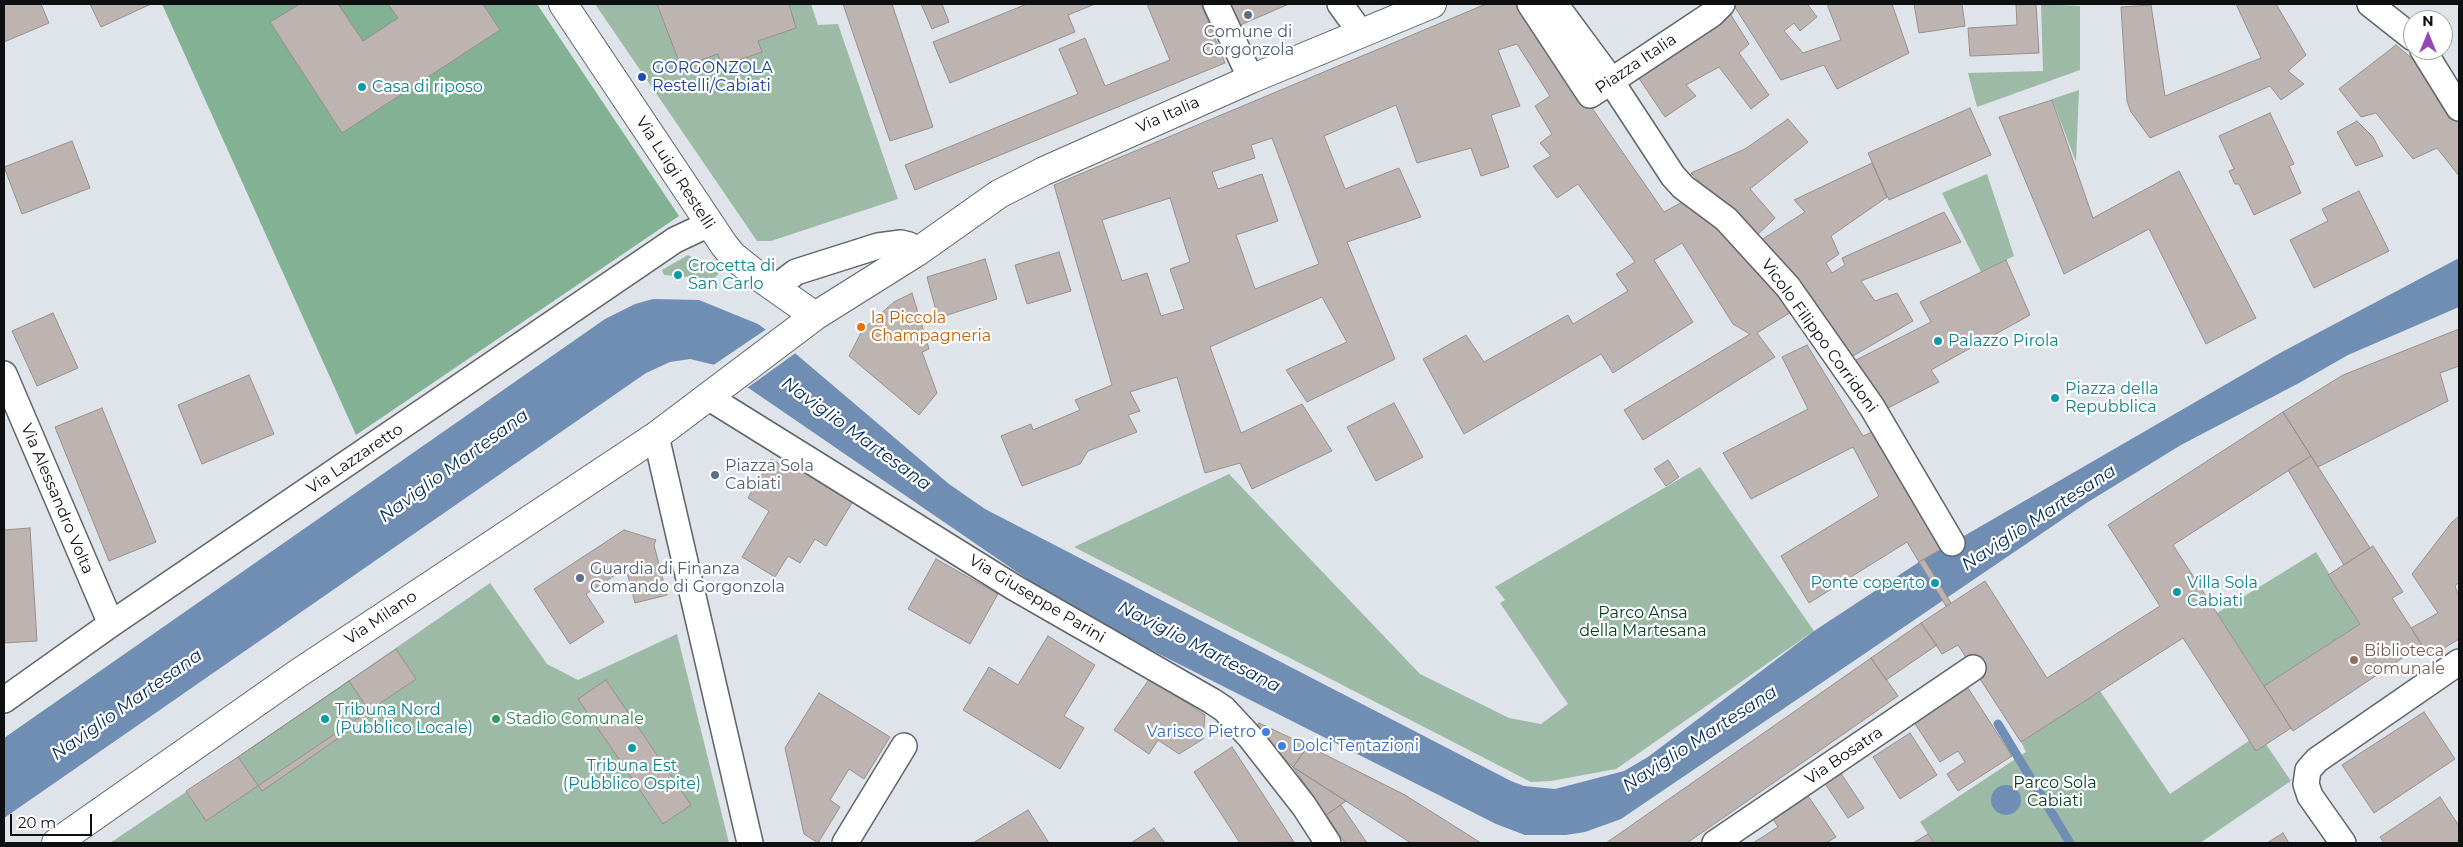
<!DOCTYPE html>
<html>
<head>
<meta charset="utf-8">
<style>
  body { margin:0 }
  #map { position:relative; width:2463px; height:847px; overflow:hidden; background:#dee4ea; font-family:Montserrat,sans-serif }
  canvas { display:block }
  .frame { position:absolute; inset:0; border:5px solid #0d0f11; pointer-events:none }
  .north { position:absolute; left:2403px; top:10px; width:50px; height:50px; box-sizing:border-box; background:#fff; border:1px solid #9e9fa0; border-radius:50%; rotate:0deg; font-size:14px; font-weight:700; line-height:20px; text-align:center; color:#0d0f11 }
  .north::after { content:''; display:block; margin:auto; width:18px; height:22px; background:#9647b7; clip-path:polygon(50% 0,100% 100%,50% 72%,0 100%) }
  .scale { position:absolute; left:10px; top:814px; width:82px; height:22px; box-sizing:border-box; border:2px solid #0d0f11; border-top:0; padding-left:6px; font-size:15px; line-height:18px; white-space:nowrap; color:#0d0f11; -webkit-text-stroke:4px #fff; paint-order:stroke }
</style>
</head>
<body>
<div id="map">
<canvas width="2463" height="847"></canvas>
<div class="frame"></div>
<div class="north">N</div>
<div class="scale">20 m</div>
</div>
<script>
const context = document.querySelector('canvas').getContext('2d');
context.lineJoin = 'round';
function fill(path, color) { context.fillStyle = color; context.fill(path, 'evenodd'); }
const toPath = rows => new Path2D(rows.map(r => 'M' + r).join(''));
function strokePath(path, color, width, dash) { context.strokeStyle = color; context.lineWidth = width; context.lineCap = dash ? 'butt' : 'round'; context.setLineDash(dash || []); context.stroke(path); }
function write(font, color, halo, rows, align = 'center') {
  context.font = font + ' Montserrat,sans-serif'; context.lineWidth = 4.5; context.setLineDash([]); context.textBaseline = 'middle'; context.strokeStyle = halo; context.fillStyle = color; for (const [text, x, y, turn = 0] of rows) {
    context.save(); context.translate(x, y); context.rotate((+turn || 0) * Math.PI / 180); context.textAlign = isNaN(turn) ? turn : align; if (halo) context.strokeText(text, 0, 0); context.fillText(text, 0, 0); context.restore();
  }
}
const green = toPath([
  [595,4,811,4,818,25,838,24,898,199,771,241,757,241],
  [2041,4,2080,6,2080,70,1977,107,1968,73,2043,71],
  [2079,90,2076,162,2052,99],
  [1987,174,2014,256,1981,272,1942,193],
  [688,255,719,273,714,279,664,275,662,270],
  [1700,467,1814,631,1616,769,1551,781,1531,782,1074,547,1229,474,1420,674,1509,718,1541,724,1568,704,1500,603,1505,600,1495,587],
  [2316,552,2360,624,2264,686,2217,613],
  [490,583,547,664,578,680,677,634,729,843,110,843,238,757],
  [2100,691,2170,794,2259,734,2291,781,2200,843,1934,843,1920,822,2026,752,2021,742]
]);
const forest = toPath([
  [162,4,537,4,679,216,356,435]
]);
const water = toPath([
  [2459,258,2459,307,2348,355,2299,383,2181,445,2088,502,1621,819,1585,832,1566,835,1525,835,1496,824,1056,602,1030,581,715,365,690,359,670,362,646,373,4,818,4,738,605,319,635,304,653,299,699,300,758,324,776,337,949,484,985,509,1511,781,1524,786,1555,789,1624,771,1648,757,1814,631,1919,562,2280,353],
  '1991 800a15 15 0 1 1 30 0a15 15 0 1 1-30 0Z'
]);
const pier = toPath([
  [768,328,797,352,747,388,712,366]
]);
const stream = toPath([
  [1998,724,2070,843]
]);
const building = toPath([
  [4,4,41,4,49,23,4,42,4,4],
  [90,4,151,4,101,27,90,4],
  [300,4,338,4,363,41,398,18,388,4,483,4,500,30,342,133,270,22,300,4],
  [657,4,789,4,796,28,758,41,762,52,722,66,718,54,681,67,657,4],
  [843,4,892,4,933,127,890,141,843,4],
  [921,4,942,4,949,22,932,29,921,4],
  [1027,4,1095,4,1068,15,1075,32,950,83,933,42,1027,4],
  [1147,4,1201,4,1225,63,915,190,905,165,1078,94,1059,49,1085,38,1105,86,1170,60,1147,4],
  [1229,4,1289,4,1238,26,1229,4],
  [1486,4,1520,4,1664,212,1686,200,1709,210,1796,309,1757,333,1775,357,1643,440,1624,410,1750,334,1733,324,1682,243,1654,260,1693,322,1613,373,1601,354,1464,434,1423,359,1466,335,1484,362,1568,315,1573,324,1628,291,1616,274,1635,262,1578,184,1557,198,1533,166,1551,156,1540,143,1552,134,1535,106,1550,96,1517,44,1498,50,1520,106,1491,115,1509,167,1481,176,1471,148,1417,163,1396,105,1324,136,1345,189,1399,168,1421,217,1347,242,1395,359,1307,402,1286,370,1347,342,1322,297,1210,347,1241,433,1302,404,1332,451,1252,489,1240,463,1205,473,1177,377,1130,392,1140,411,1128,415,1137,432,1088,451,1080,464,1022,486,1001,436,1031,424,1033,430,1080,410,1075,400,1112,385,1054,185,1486,4],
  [1272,138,1319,264,1255,289,1236,235,1278,221,1262,174,1218,189,1212,172,1255,158,1251,145,1272,138],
  [1170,198,1190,262,1170,269,1184,309,1161,316,1147,273,1122,281,1102,220,1170,198],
  [1733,4,1810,4,1808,5,1817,17,1800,31,1794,23,1784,31,1803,53,1841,40,1827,4,1892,4,1909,53,1837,89,1824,65,1781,80,1733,4],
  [1914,4,1962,4,1965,26,1919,33,1914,4],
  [2016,4,2036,4,2039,53,1970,56,1968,28,2017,25,2016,4],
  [2236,4,2276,4,2306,55,2288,71,2304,84,2281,100,2270,86,2150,138,2131,112,2127,101,2121,7,2151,5,2165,96,2261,58,2236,4],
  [1726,7,1749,44,1739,53,1769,95,1751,109,1719,67,1686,85,1696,96,1665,117,1634,71,1726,7],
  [2396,45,2433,76,2459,118,2459,176,2437,148,2413,159,2376,113,2361,117,2339,89,2396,45],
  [2052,100,2093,218,2179,171,2256,318,2206,344,2149,229,2064,274,1999,117,2052,100],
  [1970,108,1991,155,1889,200,1868,153,1970,108],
  [2270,113,2294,164,2289,166,2301,193,2254,215,2239,184,2235,184,2229,171,2234,169,2219,136,2270,113],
  [1788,119,1808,142,1750,189,1775,218,1754,238,1691,173,1745,149,1788,119],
  [2357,121,2373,137,2383,156,2356,166,2337,132,2357,121],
  [72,141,90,188,22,214,4,167,72,141],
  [1872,163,1887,197,1831,236,1839,254,1826,263,1832,273,1845,265,1842,258,1944,212,1961,242,1861,281,1875,301,1897,293,1913,321,1853,356,1758,242,1805,212,1794,200,1872,163],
  [2359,191,2389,251,2314,288,2290,240,2328,221,2322,209,2359,191],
  [1059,252,1071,291,1027,304,1015,265,1059,252],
  [985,259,997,299,938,318,927,277,985,259],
  [2006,260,2030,315,1931,370,1939,382,1888,408,1856,360,1931,322,1920,302,2006,260],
  [912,293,929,349,922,352,937,393,919,415,849,356,863,329,894,302,912,293],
  [53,313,78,368,37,386,12,331,53,313],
  [2459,329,2459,366,2440,373,2448,401,2318,467,2283,412,2343,375,2459,329],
  [1807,345,1863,436,1879,429,1948,545,1919,562,1907,542,1809,603,1781,556,1879,496,1853,447,1751,499,1723,453,1808,409,1782,357,1807,345],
  [249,375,274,434,202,464,178,405,249,375],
  [1394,403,1423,457,1376,481,1347,427,1394,403],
  [102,408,156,542,109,561,55,427,102,408],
  [2283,412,2311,456,2173,545,2291,728,2256,751,2183,638,2021,742,1958,645,1942,654,1921,623,1985,581,2047,678,2160,606,2108,525,2283,412],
  [2311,456,2370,548,2344,565,2288,470,2311,456],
  [793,458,856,496,826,546,815,539,800,563,788,556,775,577,742,557,769,511,748,498,771,459,787,468,793,458],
  [1668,460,1679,477,1666,486,1654,469,1668,460],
  [2459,516,2459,582,2455,586,2459,597,2459,639,2429,657,2411,628,2438,613,2412,574,2452,522,2459,516],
  [30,528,37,641,4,643,4,530,30,528],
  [624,530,656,540,654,545,667,595,635,603,626,568,586,594,604,622,570,644,534,589,624,530],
  [2373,546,2403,592,2392,598,2422,645,2293,731,2264,686,2360,624,2328,575,2373,546],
  [936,559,998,594,970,644,908,609,936,559],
  [1924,559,1951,603,1946,606,1919,562,1924,559],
  [1921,623,1937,645,1886,680,1871,658,1921,623],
  [1048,636,1095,665,1064,716,1084,728,1060,769,963,710,989,667,1018,685,1048,636],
  [396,649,416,679,206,821,186,791,238,757,396,649],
  [1871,658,1898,696,1687,843,1606,843,1871,658],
  [1150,678,1205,715,1203,739,1179,754,1158,740,1149,754,1114,730,1150,678],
  [606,680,691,805,663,824,578,699,606,680],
  [349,681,372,715,262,791,238,757,349,681],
  [1966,685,2012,756,1958,791,1947,774,1965,762,1958,751,1940,762,1912,719,1966,685],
  [819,693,890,737,864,779,849,769,830,800,840,807,818,843,804,834,785,748,819,693],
  [2424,712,2455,759,2374,813,2342,765,2424,712],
  [1259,723,1308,746,1293,767,1254,732,1259,723],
  [1910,733,1937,775,1900,799,1873,757,1910,733],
  [1308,746,1405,795,1481,843,1411,843,1293,767,1308,746],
  [1232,747,1294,842,1240,843,1194,772,1232,747],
  [1293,767,1346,801,1326,815,1293,767],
  [1840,772,1864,808,1848,818,1824,782,1840,772],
  [1808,796,1836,837,1826,843,1753,843,1778,827,1773,819,1808,796],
  [2440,797,2459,826,2459,843,2384,843,2380,837,2440,797],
  [1341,805,1367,843,1345,843,1326,815,1341,805],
  [1028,810,1049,843,973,843,1028,810],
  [1154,828,1165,843,1131,843,1154,828],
  [2283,833,2289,843,2267,843,2283,833],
  [1928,834,1934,843,1913,843,1928,834]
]);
const street = toPath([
  [1216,4,1251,79],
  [1340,4,1361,33],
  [1530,4,1590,95,1712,14,1722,4],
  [1555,4,1603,69,1673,176,1683,187,1726,219,1788,287,1872,407,1952,543],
  [2370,4,2413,38],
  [2423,50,2459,108],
  [775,288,796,272,878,246,901,243,909,245,917,252],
  [4,374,111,624],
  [708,397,1015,588,1212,701,1224,709,1250,737,1304,806,1328,843],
  [656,436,750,843],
  [4,700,111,624,675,240,709,224],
  [845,843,904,746],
  [1715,843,1973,668],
  [2343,843,2310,796,2306,784,2308,770,2317,760,2459,662]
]);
const secondary = toPath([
  [563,4,724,245,733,256,758,276,815,316],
  [56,843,297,674,656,436,815,316,917,252,999,194,1044,171,1251,79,1432,4]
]);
const markers = [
  [1248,15,5,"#5c6f8a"],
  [642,77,5,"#1a4fb4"],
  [362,87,5,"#0f9aa8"],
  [678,275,5,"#0f9aa8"],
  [861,327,5,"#e8710a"],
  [1938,341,5,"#0f9aa8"],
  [2055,398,5,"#0f9aa8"],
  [715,475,5,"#5c6f8a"],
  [580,578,5,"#5c6f8a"],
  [1935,583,5,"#0f9aa8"],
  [2177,592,5,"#0f9aa8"],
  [2354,660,5,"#8d6e63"],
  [325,719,5,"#0f9aa8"],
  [496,719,5,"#2e9e5b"],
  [1266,732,5,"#3f7fe0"],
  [1282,746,5,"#3f7fe0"],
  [632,748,5,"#0f9aa8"]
];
const serviceNames = [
  ["Comune di",1248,32,"center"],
  ["Gorgonzola",1248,50,"center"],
  ["Piazza Sola",725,466],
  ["Cabiati",725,484],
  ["Guardia di Finanza",590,569],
  ["Comando di Gorgonzola",590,587]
];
const streetNames = [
  ["Piazza Italia",1636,64,-34],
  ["Via Italia",1168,115,-24],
  ["Via Luigi Restelli",675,173,57],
  ["Vicolo Filippo Corridoni",1819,336,54],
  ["Via Lazzaretto",355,459,-34],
  ["Via Alessandro Volta",57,499,67],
  ["Via Giuseppe Parini",1037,599,31],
  ["Via Milano",381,618,-34],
  ["Via Bosatra",1844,756,-34]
];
const transitNames = [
  ["GORGONZOLA",652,68],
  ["Restelli/Cabiati",652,86]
];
const cultureNames = [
  ["Casa di riposo",372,87],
  ["Crocetta di",688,266],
  ["San Carlo",688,284],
  ["Palazzo Pirola",1948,341],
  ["Piazza della",2065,389],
  ["Repubblica",2065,407],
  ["Ponte coperto",1925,583,"right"],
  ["Villa Sola",2187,583],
  ["Cabiati",2187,601],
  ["Tribuna Nord",335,710],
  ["(Pubblico Locale)",335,728],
  ["Tribuna Est",632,766,"center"],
  ["(Pubblico Ospite)",632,784,"center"]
];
const foodNames = [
  ["la Piccola",871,318],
  ["Champagneria",871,336]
];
const parkNames = [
  ["Parco Ansa",1643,613],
  ["della Martesana",1643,631],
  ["Parco Sola",2055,783],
  ["Cabiati",2055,801]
];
const educationNames = [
  ["Biblioteca",2364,651],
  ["comunale",2364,669]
];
const leisureNames = [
  ["Stadio Comunale",506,719]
];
const shopNames = [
  ["Varisco Pietro",1256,732],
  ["Dolci Tentazioni",1292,746,"left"]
];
const waterNames = [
  ["Naviglio Martesana",856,434,36],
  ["Naviglio Martesana",454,466,-36],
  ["Naviglio Martesana",2039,518,-33],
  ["Naviglio Martesana",1199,647,27],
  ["Naviglio Martesana",127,705,-35],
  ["Naviglio Martesana",1700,739,-33]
];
fill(green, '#9cbaa6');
fill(forest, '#82b193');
fill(water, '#708eb4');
fill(pier, '#dee4ea');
strokePath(stream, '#708eb4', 9);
fill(building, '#bdb4b2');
strokePath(building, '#978f8d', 1);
strokePath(street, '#5f656a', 28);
strokePath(secondary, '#5f656a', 30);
strokePath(street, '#fff', 25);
strokePath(secondary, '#fff', 28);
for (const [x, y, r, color] of markers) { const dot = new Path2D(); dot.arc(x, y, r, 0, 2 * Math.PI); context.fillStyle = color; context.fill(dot); strokePath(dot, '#fff', 2); }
write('16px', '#4e5e75', '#fff', serviceNames, 'left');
write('16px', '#0d0f11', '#fff', streetNames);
write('16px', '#164399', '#fff', transitNames, 'left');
write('16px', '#0d838f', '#fff', cultureNames, 'left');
write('16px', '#c56008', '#fff', foodNames, 'left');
write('16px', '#014024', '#fff', parkNames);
write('16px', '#785e54', '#fff', educationNames, 'left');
write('16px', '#27864d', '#fff', leisureNames, 'left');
write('16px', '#366cbe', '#fff', shopNames, 'right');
write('italic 18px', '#002b5a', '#fff', waterNames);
</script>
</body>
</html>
